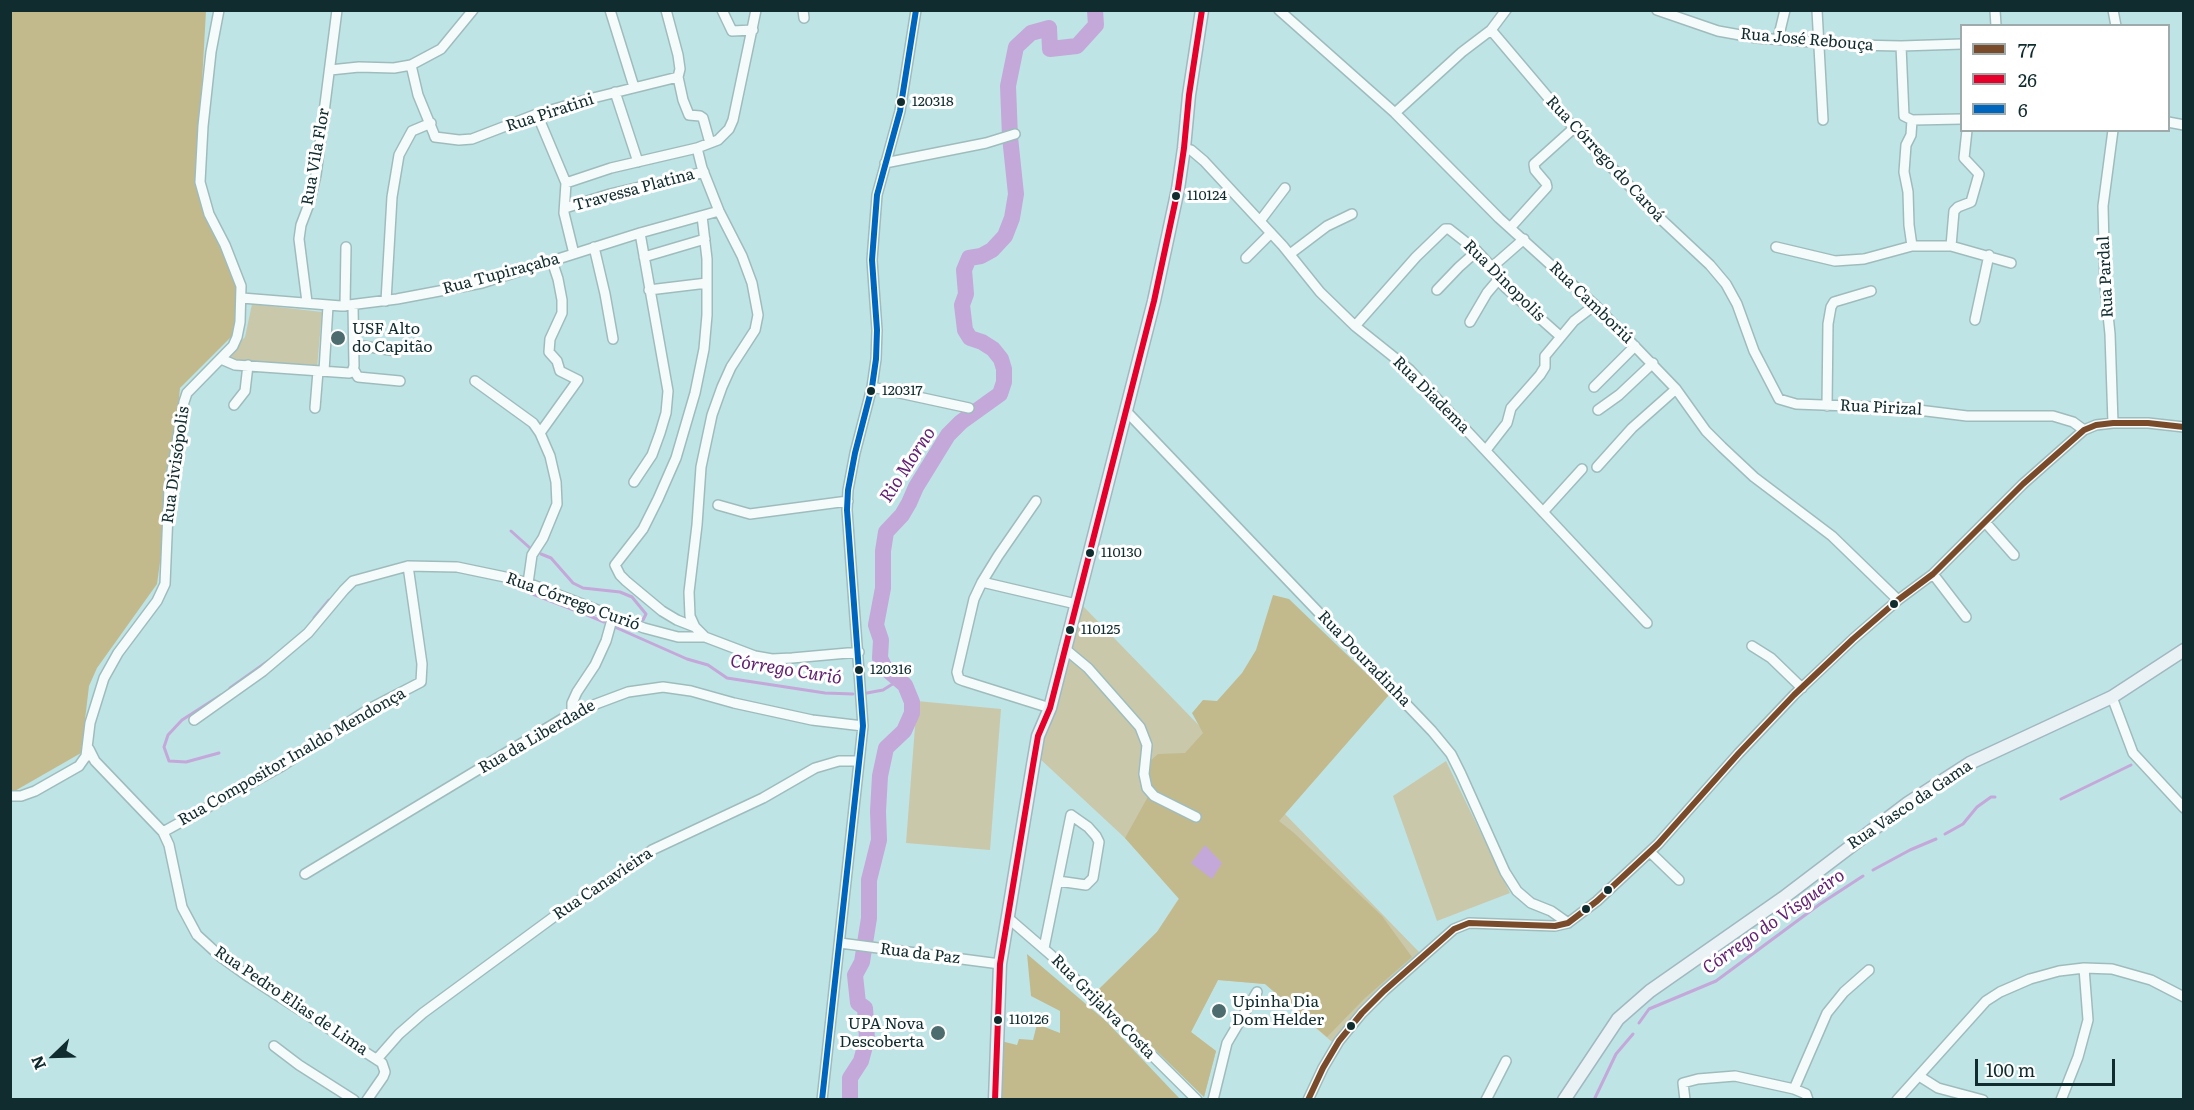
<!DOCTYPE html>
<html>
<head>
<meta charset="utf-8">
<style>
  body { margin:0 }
  #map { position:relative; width:2194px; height:1110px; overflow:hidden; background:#bfe4e6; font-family:Literata,serif }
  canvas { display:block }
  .frame { position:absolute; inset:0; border:12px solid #102c2e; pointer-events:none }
  .legend { position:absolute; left:1960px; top:24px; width:210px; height:108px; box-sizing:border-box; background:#fff; border:2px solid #9fabab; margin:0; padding:8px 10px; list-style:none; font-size:18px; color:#102c2e }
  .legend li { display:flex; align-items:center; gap:12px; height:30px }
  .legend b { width:30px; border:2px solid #9fabab }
  .north { position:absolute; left:24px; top:1026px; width:60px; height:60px; -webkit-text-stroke:4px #fff; paint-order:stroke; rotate:247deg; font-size:16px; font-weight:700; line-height:24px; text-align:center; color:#102c2e }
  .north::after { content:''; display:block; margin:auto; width:21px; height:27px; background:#102c2e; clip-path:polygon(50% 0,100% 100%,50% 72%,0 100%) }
  .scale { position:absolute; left:1975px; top:1059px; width:140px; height:27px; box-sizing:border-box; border:3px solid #102c2e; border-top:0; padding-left:8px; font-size:18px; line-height:21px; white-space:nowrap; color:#102c2e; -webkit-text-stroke:4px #fff; paint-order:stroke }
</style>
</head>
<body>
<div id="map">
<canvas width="2194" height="1110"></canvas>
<div class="frame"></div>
<ul class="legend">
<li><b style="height:8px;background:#7a4b2a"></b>77</li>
<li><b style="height:8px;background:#e4002b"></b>26</li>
<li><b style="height:8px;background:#0065bd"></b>6</li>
</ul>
<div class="north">N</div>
<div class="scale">100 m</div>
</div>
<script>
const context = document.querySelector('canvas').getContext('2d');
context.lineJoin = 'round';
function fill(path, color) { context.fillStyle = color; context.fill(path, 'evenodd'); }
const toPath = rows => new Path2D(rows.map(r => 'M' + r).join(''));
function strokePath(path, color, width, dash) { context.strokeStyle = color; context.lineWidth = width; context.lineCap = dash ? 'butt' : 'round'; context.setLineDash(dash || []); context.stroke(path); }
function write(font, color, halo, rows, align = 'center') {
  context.font = font + ' Literata,serif'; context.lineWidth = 6; context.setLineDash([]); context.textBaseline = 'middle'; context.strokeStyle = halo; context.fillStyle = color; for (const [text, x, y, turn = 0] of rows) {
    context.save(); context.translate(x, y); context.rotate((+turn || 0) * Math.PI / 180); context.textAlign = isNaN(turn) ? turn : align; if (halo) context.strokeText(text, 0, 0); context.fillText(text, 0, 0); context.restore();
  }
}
const green = toPath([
  [252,304,322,312,317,368,254,362,239,363,229,359,227,356,245,337],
  [1083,606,1420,953,1374,996,1332,1042,1265,984,1218,980,1191,1032,1216,1051,1204,1097,1096,992,1157,932,1179,898,1125,838,1039,758,1045,729,1061,688],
  [917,701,1001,709,990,850,906,843],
  [1446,761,1510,893,1437,921,1393,796]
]);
const forest = toPath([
  [11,11,206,11,196,189,228,246,243,284,238,330,180,388,171,482,157,584,97,668,89,686,81,753,13,792,11,792],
  [1273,595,1289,599,1389,695,1279,821,1294,833,1382,916,1412,957,1365,998,1327,1037,1265,984,1218,980,1191,1032,1216,1051,1204,1097,1096,992,1157,932,1179,899,1125,838,1150,793,1148,763,1158,754,1185,753,1203,733,1192,713,1203,700,1217,701,1242,673,1256,650],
  [1027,954,1106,1021,1180,1099,1000,1100,1001,1041,1017,1045,1019,1039,1033,1040,1037,1024,1060,1033,1060,1011,1031,996]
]);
const water = toPath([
  [1205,845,1222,863,1212,879,1191,863]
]);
const stream = toPath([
  [511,531,530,548],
  [541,554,551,558,573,583,583,588,620,592,632,597,646,614,643,620],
  [504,581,517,588,574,610],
  [585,614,604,622],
  [314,618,329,600],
  [617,628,687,659,708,665,727,678,825,693,853,694],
  [230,688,268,661],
  [867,693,883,690,899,680],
  [219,753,186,762,169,761,164,747,168,735,182,720,221,695],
  [2061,799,2131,765],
  [1945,834,1963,824,1977,807,1991,797,1995,797],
  [1873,870,1910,850,1936,839],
  [1639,1023,1649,1009,1716,981,1820,904,1863,876],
  [1594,1100,1616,1054,1633,1034]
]);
const river = toPath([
  [850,1100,850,1078,861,1061,867,1039,865,1008,858,1003,855,975,862,962,869,918,869,880,879,840,878,811,880,776,886,748,904,731,912,713,912,702,905,685,885,668,880,658,881,640,876,625,883,588,883,551,886,532,902,515,909,503,916,487,948,435,961,422,1000,394,1004,382,1004,369,1001,359,993,349,982,342,970,338,965,330,962,305,966,294,964,270,969,258,981,256,992,250,1005,236,1012,218,1016,194,1010,137,1008,86,1016,47,1031,33,1049,28,1050,49,1077,46,1096,25,1095,10]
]);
const minor = toPath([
  [610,10,634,87],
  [666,10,678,55,680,69,678,77,683,100,689,115,700,116,703,118,710,143],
  [722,10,732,31,753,30],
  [803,10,804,18],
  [1279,10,1395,113,1499,218,1595,305,1676,389,1706,431,1722,447,1754,477,1832,536,1898,600],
  [1506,10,1491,30,1574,128,1663,221,1710,265,1726,284,1737,304,1754,351,1779,399,1796,404,1902,408,1967,416,2053,416,2073,422,2084,430],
  [1657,10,1718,31,1757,38,1854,45,1901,46,1962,44],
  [1817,10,1823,120],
  [1995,10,1996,26],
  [2113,10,2116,26],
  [1778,39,1785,10],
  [1901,46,1904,116,1912,120,1911,135,1906,145,1904,172,1908,192,1909,225,1912,246],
  [411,65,418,95,434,134,435,137,459,140,472,139,537,114,593,98,678,77],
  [330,70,359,67,394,68,411,65,441,49,473,10],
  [615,92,638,162],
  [1395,113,1462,52,1491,30],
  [537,114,566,183,564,213,574,254],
  [1912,120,1962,119],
  [2168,122,2184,125],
  [1184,148,1191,150,1204,161,1283,246,1320,292,1355,326,1410,370,1647,623],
  [885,163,986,143,1015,134],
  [566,183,611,168,697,148],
  [565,208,610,194,704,172],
  [1260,221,1285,188],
  [1510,228,1547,187,1546,183,1535,170,1534,164,1574,128],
  [1951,246,1954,211,1958,207,1971,202,1979,174,1964,158,1967,130],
  [594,247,605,294,613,339],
  [1776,247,1835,261,1864,259,1912,246,1951,246,2011,263],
  [1290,254,1327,226,1352,214],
  [644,257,705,239],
  [1246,258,1271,233],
  [1492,267,1524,239],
  [649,290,707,283],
  [1437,290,1459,267,1477,251],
  [242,298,341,306,397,299,482,283,640,233,719,211],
  [386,301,392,197,399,155,412,131,431,123],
  [307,302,299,239,301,225,309,204,316,175,337,10],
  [345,306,346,247],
  [1975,320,1989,255],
  [1470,322,1487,293,1498,280],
  [1355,326,1416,257,1445,229,1449,229,1477,251,1492,267,1498,280,1506,288,1560,336],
  [355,345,397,351],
  [221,359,235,365,349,373,352,372,354,366,353,306],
  [354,370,358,377,400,381],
  [324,371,328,306],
  [475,381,533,423,540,433,550,456,556,482,557,504,543,538,532,555,528,583],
  [872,387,969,408],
  [1594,387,1635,346],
  [234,405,245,391,248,365],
  [1827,406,1828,324,1831,307,1834,302,1871,291],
  [315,408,318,371],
  [1598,410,1619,395,1653,363],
  [1127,412,1432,731,1451,754,1461,774,1505,872,1517,891,1531,903,1551,911,1568,923],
  [2113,423,2110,334,2105,286,2103,206,2113,130],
  [540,433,578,380,560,371,557,361,549,352,550,339,562,313,562,300,558,279,552,261],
  [1486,450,1507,423,1511,408,1540,375,1545,367,1545,356,1574,321,1595,305],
  [1597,467,1632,428,1676,389],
  [634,482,652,455,660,433,666,413,668,391,640,233],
  [1036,501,998,556,982,582,974,599,957,672,959,679,964,681,1050,708],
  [718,505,750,514,848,501],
  [1543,512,1582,469],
  [1985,522,2014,555],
  [1933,574,1966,617],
  [982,582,1076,604],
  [695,627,677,620,662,611,626,581,620,575,615,565,643,529,658,499,676,458,695,393,704,349,707,315,707,259,702,216],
  [705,637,695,627,690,616,689,592,697,525,701,467,712,415,722,387,731,367,755,330,758,315,752,283,742,256,719,211,702,168,697,148,718,140,729,129,733,120,756,10],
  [1752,646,1771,658,1802,688],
  [1064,648,1088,668,1140,727,1147,745,1144,774,1147,788,1154,796,1196,817],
  [2112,697,2133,753,2184,808],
  [572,713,572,703,577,692,595,665,606,641,613,616],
  [194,720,263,671,308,633,344,590,353,581,408,566,457,567,505,577,528,583,644,628,678,637,705,637,755,656,772,659,792,658,859,652],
  [89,749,95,761,163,832,169,845,182,907,197,935,221,957,249,977,382,1063,385,1072,383,1077,367,1100],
  [86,756,90,723,104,678,118,653,157,601,165,584,169,488,184,402,187,393,233,346,237,337,240,322,241,286,225,245,209,214,200,182,203,126,211,52,219,10],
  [10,796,21,796,35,791,79,766,86,756,91,756],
  [163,832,282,766,369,709,421,682,422,664,408,566],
  [1650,852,1679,880],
  [305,874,572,713,628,692,663,687,691,691,734,703,812,720,863,726],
  [1007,917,1051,955,1197,1100],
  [840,943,1000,964],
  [1044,948,1071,815,1088,827,1096,836,1099,842,1093,878,1086,885,1058,881],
  [274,1046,299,1065,354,1100],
  [377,1059,399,1034,423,1013,555,916,625,871,652,850,763,798,815,768,839,761,859,761],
  [1919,1076,1938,1088,1983,1100],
  [1794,1089,1827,1013,1844,992,1869,970],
  [822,1100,863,726,847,510,848,490,855,453,872,387,876,359,877,330,872,260,877,195,900,111,916,10],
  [1213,1100,1227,1043,1257,992],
  [1308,1100,1323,1068,1339,1041,1362,1013,1384,991,1454,929,1469,923,1555,926,1568,923,1597,901,1658,844,1739,753,1794,695,1853,639,1898,600,1933,574,2023,484,2084,430,2096,425,2113,423,2148,423,2184,427],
  [1486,1100,1506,1061],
  [1685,1100,1683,1083,1698,1079,1735,1076,1794,1089,1806,1094,1808,1100],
  [1897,1100,1986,1001,2000,992,2030,979,2059,971,2084,968,2112,969,2151,980,2184,997],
  [2061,1100,2078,1057,2088,1020,2084,968]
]);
const major = toPath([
  [995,1100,1000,964,1033,765,1038,736,1050,708,1154,301,1178,189,1184,148,1189,95,1202,10],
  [1564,1100,1618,1019,1650,991,1783,898,1908,803,1970,763,2112,697,2184,650]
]);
const bus1 = toPath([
  [1308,1100,1323,1068,1339,1041,1362,1013,1384,991,1454,929,1469,923,1555,926,1568,923,1597,901,1658,844,1739,753,1794,695,1853,639,1898,600,1933,574,2023,484,2084,430,2096,425,2113,423,2148,423,2184,427]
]);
const bus2 = toPath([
  [995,1100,1000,964,1033,765,1038,736,1050,708,1154,301,1178,189,1184,148,1189,95,1202,10]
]);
const bus3 = toPath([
  [822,1100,863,726,847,510,848,490,855,453,872,387,876,359,877,330,872,260,877,195,900,111,916,10]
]);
const markers = [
  [901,102,5,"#102c2e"],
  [1176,196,5,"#102c2e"],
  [338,338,8,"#4d6c6e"],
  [871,391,5,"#102c2e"],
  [1090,553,5,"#102c2e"],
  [1894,604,5,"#102c2e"],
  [1070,630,5,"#102c2e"],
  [859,670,5,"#102c2e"],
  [1608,890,5,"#102c2e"],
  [1586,909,5,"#102c2e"],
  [1219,1011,8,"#4d6c6e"],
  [998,1020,5,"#102c2e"],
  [1351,1026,5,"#102c2e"],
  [938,1033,8,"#4d6c6e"]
];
const busNames = [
  ["120318",912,102],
  ["110124",1187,196],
  ["120317",882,391],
  ["110130",1101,553],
  ["110125",1081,630],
  ["120316",870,670],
  ["110126",1009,1020]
];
const streetNames = [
  ["Rua José Rebouça",1807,40,5],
  ["Rua Piratini",550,113,-18],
  ["Rua Vila Flor",316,157,-80],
  ["Rua Córrego do Caroá",1605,159,47],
  ["Travessa Platina",634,190,-15],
  ["Rua Tupiraçaba",501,274,-15],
  ["Rua Pardal",2106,277,-93],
  ["Rua Dinopolis",1504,281,45],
  ["Rua Camboriú",1591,303,44],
  ["Rua Diadema",1431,395,45],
  ["Rua Pirizal",1881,408,3],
  ["Rua Divisópolis",176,465,-82],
  ["Rua Córrego Curió",573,602,20],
  ["Rua Douradinha",1364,659,46],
  ["Rua da Liberdade",537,737,-30],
  ["Rua Compositor Inaldo Mendonça",292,757,-30],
  ["Rua Vasco da Gama",1910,805,-34],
  ["Rua Canavieira",603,884,-34],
  ["Rua da Paz",920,954,7],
  ["Rua Pedro Elias de Lima",291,1001,34],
  ["Rua Grijalva Costa",1103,1007,45]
];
const poiNames = [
  ["USF Alto",352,329],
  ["do Capitão",352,347],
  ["Upinha Dia",1232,1002],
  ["Dom Helder",1232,1020],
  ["UPA Nova",924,1024,"right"],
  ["Descoberta",924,1042,"right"]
];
const waterNames = [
  ["Rio Morno",908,465,-57],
  ["Córrego Curió",786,670,9],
  ["Córrego do Visgueiro",1774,922,-35]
];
fill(green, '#cac8ab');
fill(forest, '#c2ba8d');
fill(water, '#c4a8d9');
strokePath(stream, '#c4a8d9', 3);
strokePath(river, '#c4a8d9', 16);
strokePath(minor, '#9fbcbd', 12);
strokePath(major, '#a1b8c0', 15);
strokePath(minor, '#f5fbfb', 9);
strokePath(major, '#eaf2f5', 12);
strokePath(bus1, '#7a4b2a', 6);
strokePath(bus2, '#e4002b', 6);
strokePath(bus3, '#0065bd', 6);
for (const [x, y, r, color] of markers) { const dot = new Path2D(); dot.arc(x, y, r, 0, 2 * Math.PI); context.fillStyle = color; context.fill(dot); strokePath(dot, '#fff', 2); }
write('14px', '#102c2e', '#fff', busNames, 'left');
write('16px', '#102c2e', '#fff', streetNames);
write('16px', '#102c2e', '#fff', poiNames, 'left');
write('italic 18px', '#632173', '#fff', waterNames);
</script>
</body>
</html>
